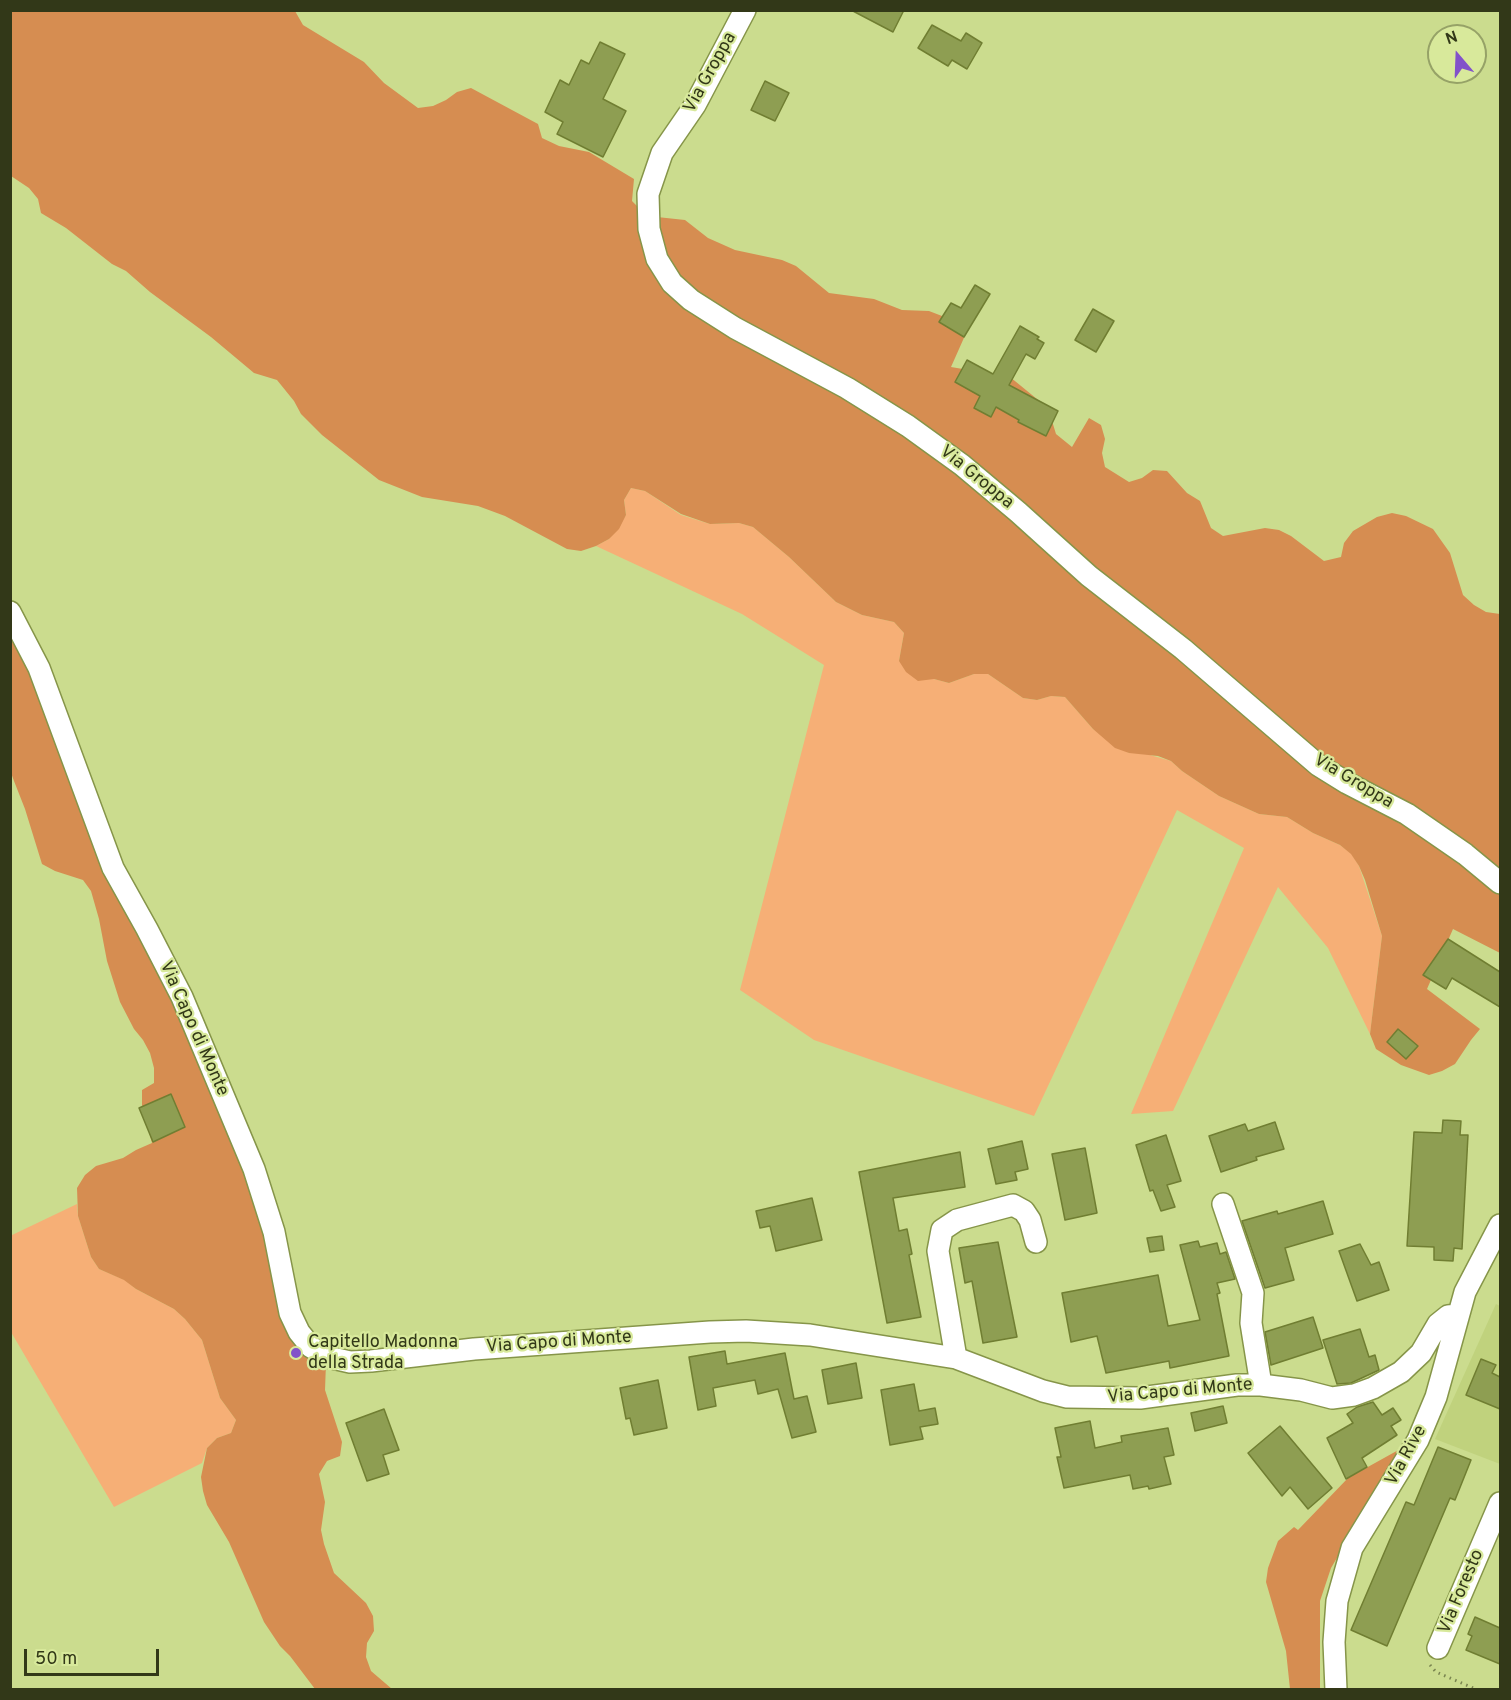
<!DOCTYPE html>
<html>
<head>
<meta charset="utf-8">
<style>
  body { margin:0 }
  #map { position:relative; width:1511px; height:1700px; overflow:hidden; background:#cbdc8e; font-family:Overpass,sans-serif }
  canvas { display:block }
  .frame { position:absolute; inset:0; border:12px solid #323818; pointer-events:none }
  .north { position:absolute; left:1427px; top:24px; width:60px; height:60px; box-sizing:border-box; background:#d8e99b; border:2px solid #96a267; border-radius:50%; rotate:341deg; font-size:16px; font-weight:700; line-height:24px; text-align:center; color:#323818 }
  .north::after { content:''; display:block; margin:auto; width:21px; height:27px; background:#8252ca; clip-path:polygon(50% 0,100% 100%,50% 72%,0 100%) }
  .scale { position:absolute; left:24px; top:1649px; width:135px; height:27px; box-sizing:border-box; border:3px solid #323818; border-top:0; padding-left:8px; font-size:18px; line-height:21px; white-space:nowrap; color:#323818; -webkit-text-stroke:4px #d8e99b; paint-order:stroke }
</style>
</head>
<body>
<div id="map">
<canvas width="1511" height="1700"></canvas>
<div class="frame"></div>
<div class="north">N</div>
<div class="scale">50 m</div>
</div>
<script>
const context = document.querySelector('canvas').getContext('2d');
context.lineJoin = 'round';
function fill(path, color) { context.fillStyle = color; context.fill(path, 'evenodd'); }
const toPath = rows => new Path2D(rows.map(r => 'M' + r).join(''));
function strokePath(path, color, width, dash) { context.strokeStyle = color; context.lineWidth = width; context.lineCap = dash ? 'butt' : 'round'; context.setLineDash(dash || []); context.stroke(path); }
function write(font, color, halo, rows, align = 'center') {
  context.font = font + ' Overpass,sans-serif'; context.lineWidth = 4.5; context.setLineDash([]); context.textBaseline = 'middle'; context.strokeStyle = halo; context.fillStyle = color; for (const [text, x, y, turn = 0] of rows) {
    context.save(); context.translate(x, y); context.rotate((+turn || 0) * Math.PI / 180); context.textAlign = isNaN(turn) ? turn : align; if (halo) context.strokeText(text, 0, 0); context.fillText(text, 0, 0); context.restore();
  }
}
const built = toPath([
  [1496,1304,1500,1306,1500,1464,1435,1439]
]);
const green = toPath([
  [631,488,645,491,681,515,710,524,739,523,753,527,789,557,836,602,862,615,894,622,904,633,899,661,934,679,949,683,974,674,988,674,1023,698,1037,700,1051,696,1065,697,1093,729,1129,753,1143,753,1171,761,1182,771,1219,796,1259,814,1287,817,1313,833,1340,845,1352,854,1359,866,1382,936,1370,1034,1328,948,1278,887,1173,1111,1131,1114,1244,848,1177,810,1034,1116,814,1040,740,990,824,665,742,614,596,546,609,539,626,515,624,500],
  [77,1204,78,1216,91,1257,99,1269,125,1280,136,1289,174,1309,185,1319,202,1340,220,1398,236,1420,231,1433,217,1438,207,1448,202,1463,114,1507,11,1332,10,1236]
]);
const forest = toPath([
  [10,11,295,11,303,25,364,62,384,83,418,108,433,106,446,100,457,92,471,88,538,124,542,138,559,146,589,152,634,179,632,201,643,212,657,217,685,220,708,238,735,250,782,260,796,266,829,293,874,299,902,310,929,311,942,316,967,331,951,367,1010,377,1048,408,1056,434,1072,447,1089,418,1101,425,1105,439,1102,453,1105,467,1129,482,1142,478,1153,470,1167,471,1187,493,1200,501,1211,528,1223,536,1265,528,1279,530,1291,536,1324,561,1341,557,1344,543,1353,531,1377,517,1392,513,1406,516,1433,529,1450,553,1463,595,1474,605,1486,612,1500,614,1500,953,1453,929,1427,989,1480,1029,1471,1040,1455,1064,1442,1071,1429,1075,1401,1065,1376,1049,1370,1034,1382,936,1365,880,1359,866,1351,854,1340,845,1313,833,1287,817,1259,814,1219,796,1182,771,1171,761,1158,756,1129,753,1115,748,1093,729,1065,697,1051,696,1037,700,1023,698,988,674,974,674,949,683,934,679,918,681,906,672,899,661,904,633,894,622,862,615,836,602,789,557,753,527,739,523,710,524,681,514,645,491,631,488,624,500,626,515,619,529,609,539,596,546,581,551,567,549,505,516,478,506,422,497,379,480,322,435,301,414,294,401,277,380,254,373,211,337,150,292,126,271,112,264,66,228,41,213,38,199,29,188,11,176],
  [10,615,239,1136,288,1300,326,1363,325,1390,342,1442,340,1456,327,1461,319,1474,325,1502,321,1530,324,1544,334,1573,366,1603,373,1616,374,1631,367,1643,366,1657,371,1671,392,1689,315,1689,290,1656,280,1646,264,1622,229,1542,207,1505,203,1491,201,1477,207,1448,217,1438,231,1433,236,1420,220,1398,202,1340,185,1319,174,1309,136,1289,124,1280,99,1269,91,1257,78,1216,77,1188,85,1175,96,1166,123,1158,136,1150,152,1143,142,1105,142,1090,154,1083,154,1068,150,1053,143,1040,134,1029,120,1002,107,961,99,919,91,891,83,880,55,871,42,864,25,809,14,781,10,770],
  [1402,1448,1331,1568,1320,1601,1320,1689,1290,1689,1286,1651,1266,1582,1268,1568,1278,1541,1294,1527,1298,1530,1348,1478]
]);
const building = toPath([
  [851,10,904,10,893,32,851,10],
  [932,25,961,41,966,33,982,43,967,69,952,60,948,66,918,48,932,25],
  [600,42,625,54,603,99,626,111,603,157,557,134,563,122,545,112,560,80,569,85,581,60,589,64,600,42],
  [765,81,789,93,775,121,751,110,765,81],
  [975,285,990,294,964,337,939,322,951,303,961,308,975,285],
  [1093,309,1114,321,1096,352,1075,340,1093,309],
  [1020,326,1039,337,1037,339,1044,343,1035,359,1026,354,1009,385,1058,411,1046,436,1018,422,1019,420,996,407,991,417,974,408,980,396,955,382,967,360,993,374,1020,326],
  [1448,939,1500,972,1500,1007,1452,978,1446,989,1423,975,1448,939],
  [1398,1029,1418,1046,1406,1059,1387,1042,1398,1029],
  [171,1094,185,1127,153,1142,139,1108,171,1094],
  [1443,1120,1461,1121,1460,1135,1468,1135,1462,1249,1454,1248,1453,1261,1434,1260,1434,1247,1407,1246,1414,1132,1442,1133,1443,1120],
  [1275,1122,1284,1149,1256,1157,1257,1160,1221,1172,1209,1136,1245,1124,1248,1131,1275,1122],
  [1166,1135,1181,1181,1167,1185,1175,1207,1161,1211,1153,1190,1150,1191,1136,1145,1166,1135],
  [1022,1141,1028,1169,1015,1172,1017,1180,996,1184,988,1149,1022,1141],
  [1085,1148,1097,1213,1065,1220,1052,1154,1085,1148],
  [960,1152,965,1187,893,1198,899,1231,907,1229,912,1254,909,1255,921,1317,887,1323,859,1172,960,1152],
  [812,1198,822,1240,776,1251,770,1226,760,1228,756,1211,812,1198],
  [1323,1201,1333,1234,1285,1248,1294,1280,1265,1288,1242,1221,1277,1211,1278,1214,1323,1201],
  [1162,1236,1164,1250,1150,1252,1147,1238,1162,1236],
  [1198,1241,1200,1247,1217,1243,1220,1254,1226,1252,1235,1279,1217,1283,1220,1293,1217,1294,1229,1356,1170,1368,1169,1361,1106,1373,1097,1336,1071,1342,1062,1293,1158,1275,1168,1326,1200,1320,1180,1245,1198,1241],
  [998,1242,1017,1337,983,1343,972,1281,965,1283,959,1248,998,1242],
  [1360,1244,1371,1265,1379,1262,1389,1290,1357,1301,1339,1251,1360,1244],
  [1313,1317,1323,1348,1271,1365,1265,1332,1313,1317],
  [1360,1329,1369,1357,1375,1355,1379,1370,1351,1383,1337,1384,1323,1340,1360,1329],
  [725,1351,727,1364,785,1353,794,1399,807,1396,816,1432,792,1438,778,1389,758,1394,755,1380,713,1388,716,1406,698,1410,689,1357,725,1351],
  [1481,1359,1496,1365,1492,1373,1500,1377,1500,1409,1466,1395,1481,1359],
  [856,1363,862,1398,828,1404,822,1370,856,1363],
  [658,1380,667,1428,634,1435,630,1418,626,1419,620,1388,658,1380],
  [914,1384,919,1411,935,1408,938,1424,920,1427,923,1439,890,1445,881,1390,914,1384],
  [1373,1402,1382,1415,1393,1408,1401,1420,1391,1426,1397,1435,1362,1458,1367,1467,1346,1479,1327,1438,1353,1423,1347,1414,1357,1407,1373,1402],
  [1223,1406,1227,1423,1195,1431,1191,1413,1223,1406],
  [384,1409,399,1450,383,1455,389,1474,367,1481,346,1423,384,1409],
  [1090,1421,1095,1448,1122,1442,1121,1436,1168,1428,1174,1455,1164,1457,1171,1484,1149,1489,1148,1486,1133,1489,1130,1475,1064,1488,1057,1457,1061,1457,1055,1428,1090,1421],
  [1280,1426,1332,1488,1308,1509,1290,1487,1282,1496,1248,1453,1280,1426],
  [1438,1447,1471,1460,1455,1500,1450,1498,1387,1646,1351,1630,1406,1502,1414,1505,1438,1447],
  [1475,1617,1500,1628,1500,1664,1466,1650,1472,1636,1468,1634,1475,1617]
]);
const path = toPath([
  [1430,1665,1436,1672,1478,1690]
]);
const street = toPath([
  [745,10,695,105,662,153,648,194,649,229,657,259,672,283,691,300,735,328,847,388,908,426,962,465,1018,512,1089,576,1183,649,1318,765,1347,783,1407,814,1465,854,1500,883],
  [10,612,39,668,113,868,147,929,182,997,254,1169,274,1232,290,1313,299,1332,311,1347,328,1357,350,1362,371,1361,474,1349,710,1332,746,1331,810,1335,956,1358,1043,1391,1067,1397,1140,1398,1237,1385,1261,1385,1301,1390,1332,1398,1354,1395,1373,1388,1401,1372,1421,1353,1438,1324,1448,1316,1457,1315],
  [1223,1204,1253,1293,1251,1323,1261,1385],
  [956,1358,938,1251,942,1230,957,1220,1013,1205,1024,1211,1030,1220,1036,1242],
  [1438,1648,1500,1503],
  [1336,1690,1334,1642,1337,1601,1352,1548,1418,1440,1436,1397,1465,1292,1500,1225]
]);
const markers = [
  [296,1353,6,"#8252ca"]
];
const streetNames = [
  ["Via Groppa",711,73,-61],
  ["Via Groppa",976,478,39],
  ["Via Groppa",1353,782,31],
  ["Via Capo di Monte",193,1029,66],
  ["Via Capo di Monte",559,1343,-4],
  ["Via Capo di Monte",1180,1392,-5],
  ["Via Rive",1407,1456,-61],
  ["Via Foresto",1462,1592,-67]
];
const poiNames = [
  ["Capitello Madonna",308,1343],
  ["della Strada",308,1364]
];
fill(built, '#c0d27d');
fill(green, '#f6af76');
fill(forest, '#d68d51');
fill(building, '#8e9e52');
strokePath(building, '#707e32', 1.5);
strokePath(street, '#869549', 24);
strokePath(path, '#7a8550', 3, [1.5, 4.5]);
strokePath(street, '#fff', 21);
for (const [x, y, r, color] of markers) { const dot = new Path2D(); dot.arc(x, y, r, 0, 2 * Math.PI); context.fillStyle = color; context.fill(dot); strokePath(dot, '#d8e99b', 2); }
write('18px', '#323818', '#d8e99b', streetNames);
write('18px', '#323818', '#d8e99b', poiNames, 'left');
</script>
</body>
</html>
